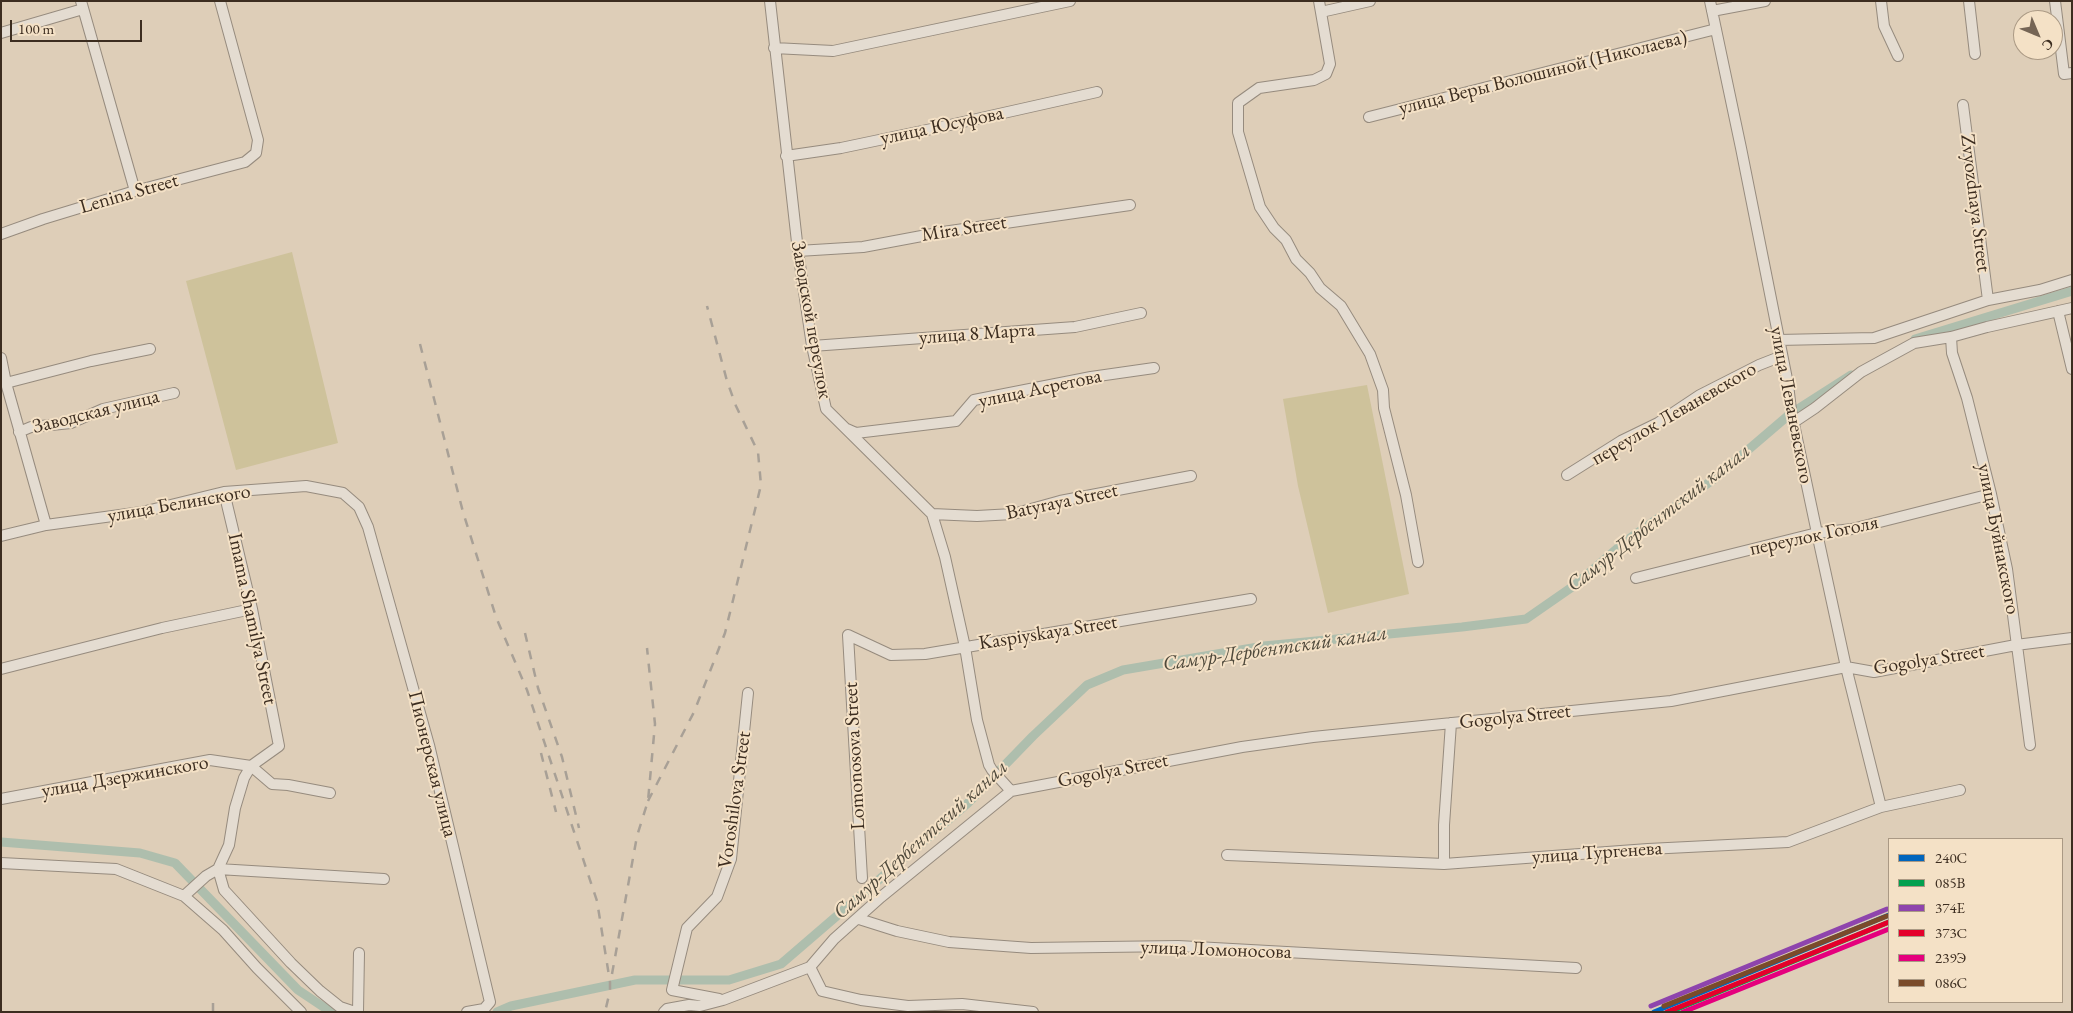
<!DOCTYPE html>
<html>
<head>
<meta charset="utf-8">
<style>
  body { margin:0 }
  #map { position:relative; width:2073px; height:1013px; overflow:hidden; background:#deceb8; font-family:"EB Garamond",serif }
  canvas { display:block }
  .frame { position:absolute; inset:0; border:2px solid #3c2d20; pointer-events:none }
  .legend { position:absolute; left:1888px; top:838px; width:175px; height:165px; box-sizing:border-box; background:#f4e1c6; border:1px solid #aa9984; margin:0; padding:6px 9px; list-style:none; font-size:15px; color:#3c2d20 }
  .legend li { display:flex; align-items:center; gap:10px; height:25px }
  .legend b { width:25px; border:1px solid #aa9984 }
  .north { position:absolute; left:2013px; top:10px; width:50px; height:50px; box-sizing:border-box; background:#f4e1c6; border:1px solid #aa9984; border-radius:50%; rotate:135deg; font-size:14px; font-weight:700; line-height:20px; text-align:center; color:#3c2d20 }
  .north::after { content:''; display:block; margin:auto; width:18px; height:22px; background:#756555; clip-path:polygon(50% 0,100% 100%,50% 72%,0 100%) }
  .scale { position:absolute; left:10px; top:20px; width:132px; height:22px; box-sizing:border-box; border:2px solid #3c2d20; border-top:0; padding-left:6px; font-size:15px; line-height:18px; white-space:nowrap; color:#3c2d20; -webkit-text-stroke:4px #f4e1c6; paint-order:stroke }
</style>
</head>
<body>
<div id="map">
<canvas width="2073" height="1013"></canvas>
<div class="frame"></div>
<ul class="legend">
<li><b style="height:6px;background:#0065bd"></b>240С</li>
<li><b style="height:6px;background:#03a04f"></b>085В</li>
<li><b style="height:6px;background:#8e44ad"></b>374Е</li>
<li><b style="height:6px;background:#e4002b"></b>373C</li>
<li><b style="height:6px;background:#e5007d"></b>239Э</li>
<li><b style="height:6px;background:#7a4b2a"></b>086С</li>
</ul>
<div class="north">С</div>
<div class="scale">100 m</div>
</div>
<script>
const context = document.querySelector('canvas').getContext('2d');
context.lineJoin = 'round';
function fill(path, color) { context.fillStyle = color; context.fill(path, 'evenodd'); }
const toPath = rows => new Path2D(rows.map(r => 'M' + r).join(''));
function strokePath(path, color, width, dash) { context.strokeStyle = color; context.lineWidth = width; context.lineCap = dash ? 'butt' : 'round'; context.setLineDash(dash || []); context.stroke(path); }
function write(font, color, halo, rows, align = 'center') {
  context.font = font + ' "EB Garamond",serif'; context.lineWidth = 4; context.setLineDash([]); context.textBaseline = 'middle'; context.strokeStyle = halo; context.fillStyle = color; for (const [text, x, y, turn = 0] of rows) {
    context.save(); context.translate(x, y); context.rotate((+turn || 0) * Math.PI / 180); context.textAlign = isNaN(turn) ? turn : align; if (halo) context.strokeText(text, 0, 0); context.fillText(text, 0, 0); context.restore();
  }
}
const green = toPath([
  [292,252,338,443,236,470,186,281],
  [1367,385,1409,594,1328,613,1298,486,1283,399]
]);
const canal = toPath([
  [1915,339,2072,291],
  [1,842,140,853,175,863,298,990,331,1012],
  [497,1012,511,1006,635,980,729,980,781,964,968,803,1033,736,1087,685,1123,670,1264,646,1462,627,1526,619,1575,585,1626,541,1714,479,1790,414,1851,375]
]);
const minor = toPath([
  [81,1,135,191],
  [770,1,798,251,812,346,826,409,932,514,945,557,965,647,977,720,989,765,992,770,1011,791],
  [1319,1,1330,64,1326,74,1314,80,1259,88,1238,103,1238,132,1260,207,1274,228,1286,240,1296,259,1310,273,1320,288,1341,306,1370,354,1383,390,1384,408,1406,495,1418,562],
  [1710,1,1741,148,1788,384,1791,410,1817,533,1846,667,1881,807],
  [1881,1,1884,26,1898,56],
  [1969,1,1975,54],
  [2055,1,2064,74,2072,73],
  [1712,11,1765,1],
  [1321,12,1370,1],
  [1,33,83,9],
  [774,48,833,51,1070,1],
  [1963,105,1988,300],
  [1369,117,1716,29],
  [786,156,841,148,941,127,1097,92],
  [1,234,43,219,135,191,245,162,256,153,258,140,220,1],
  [798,251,863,247,943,232,1130,205],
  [2058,311,2072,369],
  [1951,337,1952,353,1967,398,1991,494,2007,569,2030,745],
  [1778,340,1874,338,1988,300,2040,290,2072,280],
  [812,346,1075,327,1141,313],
  [1,358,6,383,46,525],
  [6,383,91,361,150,349],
  [1794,422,1815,408,1861,372,1914,343,1951,337,1987,327,2072,308],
  [847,429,856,433,956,421,974,400,1091,377,1154,368],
  [19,432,31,427,71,423,103,409,174,393],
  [1567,475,1621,441,1658,423,1700,395,1759,365,1782,356],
  [932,514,977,516,1013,514,1060,501,1191,476],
  [1,536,46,525,142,512,224,492,306,486,343,493,359,507,368,527,429,745,490,1002,484,1009,467,1012],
  [1636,578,1817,533,1852,529,1991,494],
  [1,669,162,628,252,609],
  [1,799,210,760,251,766,272,784,288,785,330,793],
  [1227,855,1444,864,1648,849,1788,842,1881,807,1960,790],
  [1,863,116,869,184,896,223,930,257,968,301,1012],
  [1444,864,1444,825,1451,723],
  [862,878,848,635,891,655,925,654,1251,599],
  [184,896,206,876,218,869,229,845,235,808,244,778,251,766,279,746,252,609,224,492],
  [859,919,897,931,949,942,1031,948,1178,946,1576,968],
  [810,967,822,991,861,1000,908,1006,962,1004,1033,1012],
  [719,999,672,990,687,928,717,897,731,859,748,693],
  [355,1012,340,1007,320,991,291,963,224,890,218,869,384,879],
  [358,1012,359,953],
  [664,1012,667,1009,689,1005,700,1006,723,1000,810,967,834,939,881,897,1011,791,1242,747,1313,737,1671,701,1846,667,1874,672,2016,645,2072,638]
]);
const rail = toPath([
  [420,344,463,512,496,617,527,690,597,901,610,982,610,991,605,1012],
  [525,633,538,688,562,757,579,828],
  [541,753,556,812],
  [648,801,694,712,725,633,761,485,758,452,736,406,727,381,707,306],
  [612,974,637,836,648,801,655,724,647,648],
  [213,1012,213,1000]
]);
const rail1 = toPath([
  [1654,1012,1889,915]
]);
const rail2 = toPath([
  [1670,1012,1889,922]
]);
const rail3 = toPath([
  [1651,1006,1887,909]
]);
const rail4 = toPath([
  [1667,1012,1889,922]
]);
const rail5 = toPath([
  [1683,1012,1889,929]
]);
const rail6 = toPath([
  [1664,1006,1887,916]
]);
const streetNames = [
  ["улица Веры Волошиной (Николаева)",1543,73,-14],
  ["улица Юсуфова",942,126,-12],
  ["Lenina Street",129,194,-16],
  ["Zvyozdnaya Street",1975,203,83],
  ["Mira Street",964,229,-9],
  ["Заводской переулок",811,320,80],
  ["улица 8 Марта",977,334,-4],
  ["улица Асретова",1040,389,-12],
  ["улица Леваневского",1791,405,79],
  ["Заводская улица",96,412,-14],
  ["переулок Леваневского",1674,414,-30],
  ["Batyraya Street",1062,502,-12],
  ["улица Белинского",179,504,-10],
  ["переулок Гоголя",1814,536,-12],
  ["улица Буйнакского",1998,539,79],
  ["Imama Shamilya Street",252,619,78],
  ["Kaspiyskaya Street",1048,633,-9],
  ["Gogolya Street",1929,660,-9],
  ["Gogolya Street",1515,717,-6],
  ["Lomonosova Street",855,756,-93],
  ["Пионерская улица",432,764,76],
  ["Gogolya Street",1113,771,-11],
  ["улица Дзержинского",125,777,-10],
  ["Voroshilova Street",735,800,-82],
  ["улица Тургенева",1597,853,-4],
  ["улица Ломоносова",1216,950,2]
];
const waterNames = [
  ["Самур-Дербентский канал",1659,518,-38],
  ["Самур-Дербентский канал",1275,649,-8],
  ["Самур-Дербентский канал",921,840,-42]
];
fill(green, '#cec29b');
strokePath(canal, '#aebead', 9);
strokePath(minor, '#968b7e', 12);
strokePath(minor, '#e4dcd1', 10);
strokePath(rail, '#a8a096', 2.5, [9, 9]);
strokePath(rail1, '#0065bd', 5);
strokePath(rail2, '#03a04f', 5);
strokePath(rail3, '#8e44ad', 5);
strokePath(rail4, '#e4002b', 5);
strokePath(rail5, '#e5007d', 5);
strokePath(rail6, '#7a4b2a', 5);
write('20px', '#3c2d20', '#f4e1c6', streetNames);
write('italic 21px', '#4f493b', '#f4e1c6', waterNames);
</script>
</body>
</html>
